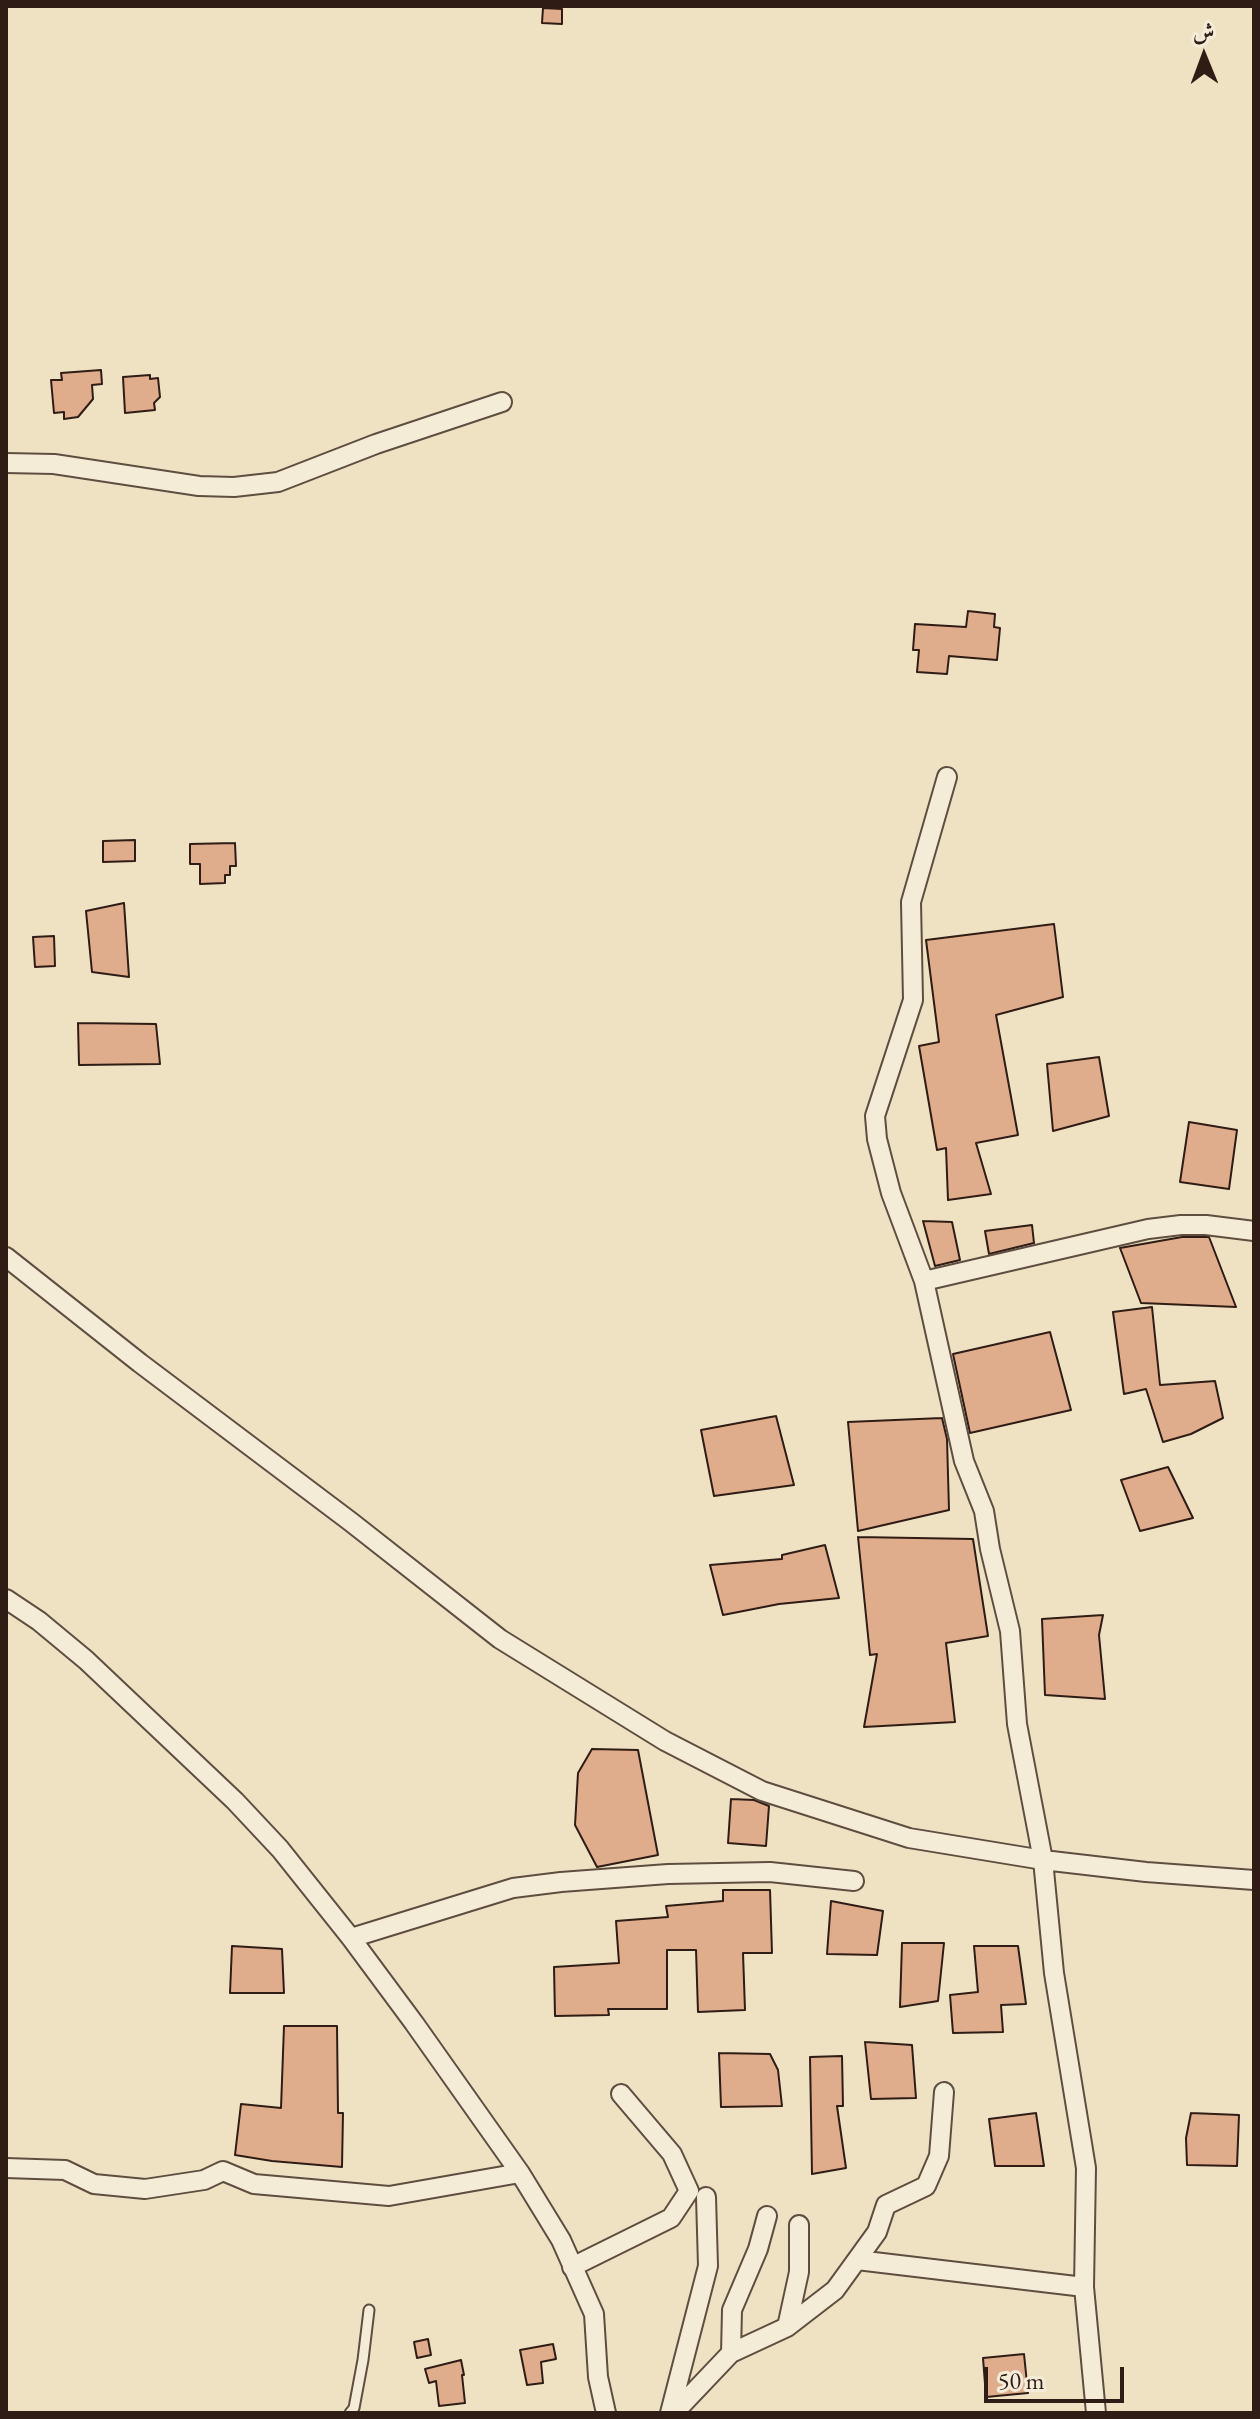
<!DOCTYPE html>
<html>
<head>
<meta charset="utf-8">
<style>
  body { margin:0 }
  #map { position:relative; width:1260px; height:2419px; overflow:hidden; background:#efe2c3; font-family:"EB Garamond",Amiri,serif }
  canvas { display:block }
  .frame { position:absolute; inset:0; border:8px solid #2f1c15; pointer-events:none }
  .north { position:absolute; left:1164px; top:16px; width:80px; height:80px; -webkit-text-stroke:6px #f5ecd8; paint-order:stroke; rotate:359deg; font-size:22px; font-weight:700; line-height:32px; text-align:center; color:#2f1c15 }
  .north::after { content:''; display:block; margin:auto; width:28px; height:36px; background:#2f1c15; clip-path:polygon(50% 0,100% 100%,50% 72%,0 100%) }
  .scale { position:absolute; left:984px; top:2367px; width:140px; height:36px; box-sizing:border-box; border:4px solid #2f1c15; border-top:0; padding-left:10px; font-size:24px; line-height:28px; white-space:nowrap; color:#2f1c15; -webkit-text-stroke:6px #f5ecd8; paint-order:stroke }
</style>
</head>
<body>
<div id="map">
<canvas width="1260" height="2419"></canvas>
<div class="frame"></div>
<div class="north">ش</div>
<div class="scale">50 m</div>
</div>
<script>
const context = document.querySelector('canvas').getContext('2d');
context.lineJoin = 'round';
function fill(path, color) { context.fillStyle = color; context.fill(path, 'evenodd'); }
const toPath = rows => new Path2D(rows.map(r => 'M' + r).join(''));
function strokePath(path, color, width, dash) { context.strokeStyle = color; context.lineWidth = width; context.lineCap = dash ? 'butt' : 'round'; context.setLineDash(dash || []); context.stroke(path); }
const building = toPath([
  [543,8,562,9,562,24,542,23,543,8],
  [101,370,102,384,92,385,93,399,78,417,64,419,64,412,54,413,51,380,62,380,61,373,101,370],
  [150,375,150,379,158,378,160,397,154,403,155,410,125,413,123,377,150,375],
  [968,611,995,614,994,627,1000,628,997,660,949,656,947,674,917,672,919,650,913,650,915,624,966,627,968,611],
  [135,840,135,861,103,862,103,841,135,840],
  [235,843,236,866,230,866,230,875,225,875,225,883,200,884,200,864,190,864,190,844,235,843],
  [124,903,129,977,92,972,86,911,124,903],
  [1054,924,1063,997,996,1015,1018,1135,976,1143,991,1194,948,1200,946,1148,937,1150,919,1046,939,1042,926,940,1054,924],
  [54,936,55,966,35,967,33,937,54,936],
  [78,1023,156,1024,160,1064,79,1065,78,1023],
  [1099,1057,1109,1116,1053,1131,1047,1064,1099,1057],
  [1189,1122,1237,1130,1229,1189,1180,1182,1189,1122],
  [923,1221,952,1222,960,1260,935,1266,923,1221],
  [1032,1225,1034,1243,989,1254,985,1231,1032,1225],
  [1182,1237,1209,1237,1236,1307,1141,1303,1120,1248,1182,1237],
  [1152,1307,1160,1385,1215,1381,1223,1418,1191,1434,1163,1442,1146,1389,1124,1394,1113,1312,1152,1307],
  [1050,1332,1071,1410,970,1433,953,1354,1050,1332],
  [776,1416,794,1485,714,1496,701,1430,776,1416],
  [942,1418,947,1439,949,1510,858,1531,848,1422,942,1418],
  [1168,1467,1193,1518,1140,1531,1121,1480,1168,1467],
  [858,1537,973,1539,988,1636,946,1643,955,1722,864,1727,877,1654,870,1655,858,1537],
  [825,1545,839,1598,779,1604,723,1615,710,1565,782,1559,782,1555,825,1545],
  [1103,1615,1099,1635,1105,1699,1045,1695,1042,1619,1103,1615],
  [592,1749,638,1750,658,1855,597,1867,575,1825,578,1773,592,1749],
  [731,1799,754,1800,769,1806,766,1846,728,1843,731,1799],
  [723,1890,770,1890,772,1953,743,1953,745,2010,698,2012,696,1950,667,1950,667,2009,608,2009,609,2015,555,2016,554,1967,619,1963,616,1921,668,1917,666,1906,723,1901,723,1890],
  [831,1901,883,1911,877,1955,827,1954,831,1901],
  [902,1943,944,1943,938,2001,900,2007,902,1943],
  [232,1946,282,1949,284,1993,230,1993,232,1946],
  [974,1946,1018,1946,1026,2004,1001,2005,1003,2032,953,2033,950,1995,978,1992,974,1946],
  [284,2026,337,2026,338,2113,343,2113,342,2167,272,2161,235,2155,241,2104,281,2108,284,2026],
  [865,2042,912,2045,916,2098,871,2099,865,2042],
  [719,2053,770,2054,778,2070,782,2106,721,2107,719,2053],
  [842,2056,843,2106,837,2106,846,2168,812,2174,810,2057,842,2056],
  [1036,2113,1044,2166,995,2166,989,2119,1036,2113],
  [1191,2113,1239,2115,1237,2166,1187,2165,1186,2138,1191,2113],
  [428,2339,431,2355,417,2358,414,2342,428,2339],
  [553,2344,556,2359,541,2362,543,2383,527,2385,520,2350,553,2344],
  [1024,2354,1028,2393,986,2397,983,2358,1024,2354],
  [461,2360,464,2375,462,2375,465,2403,439,2406,436,2381,429,2383,425,2369,461,2360]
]);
const lane = toPath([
  [350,2413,354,2408,363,2360,369,2310]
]);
const street = toPath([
  [6,463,54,464,199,486,234,487,278,482,376,444,502,402],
  [947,777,911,902,913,1000,875,1116,877,1139,891,1193,924,1281,964,1461,984,1511,990,1549,1010,1631,1017,1724,1043,1860,1054,1973,1086,2168,1084,2287,1096,2413],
  [6,1257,140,1363,351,1522,500,1639,665,1741,762,1791,909,1838,1043,1860,1146,1872,1254,1880],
  [924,1281,1148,1229,1181,1225,1206,1225,1254,1231],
  [6,1599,39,1621,86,1660,235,1801,280,1849,351,1938,414,2023,520,2173,561,2240,594,2314,598,2377,606,2413],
  [351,1938,513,1888,561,1882,668,1874,770,1872,854,1881],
  [6,2168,65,2170,94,2184,145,2189,204,2180,223,2171,254,2184,389,2196,520,2173],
  [857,2260,1084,2287],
  [572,2267,671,2218,689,2191,672,2154,621,2094],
  [787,2327,799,2272,799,2225],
  [731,2353,732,2310,758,2249,767,2216],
  [670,2413,708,2266,706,2197],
  [674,2413,731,2353,787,2327,835,2290,877,2232,886,2205,926,2186,939,2156,944,2092]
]);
fill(building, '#e0ad8c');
strokePath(building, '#2f1c15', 2);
strokePath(lane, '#5f4e40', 13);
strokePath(street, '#5f4e40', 22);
strokePath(lane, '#f5ecd8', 9);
strokePath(street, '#f5ecd8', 18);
</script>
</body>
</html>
